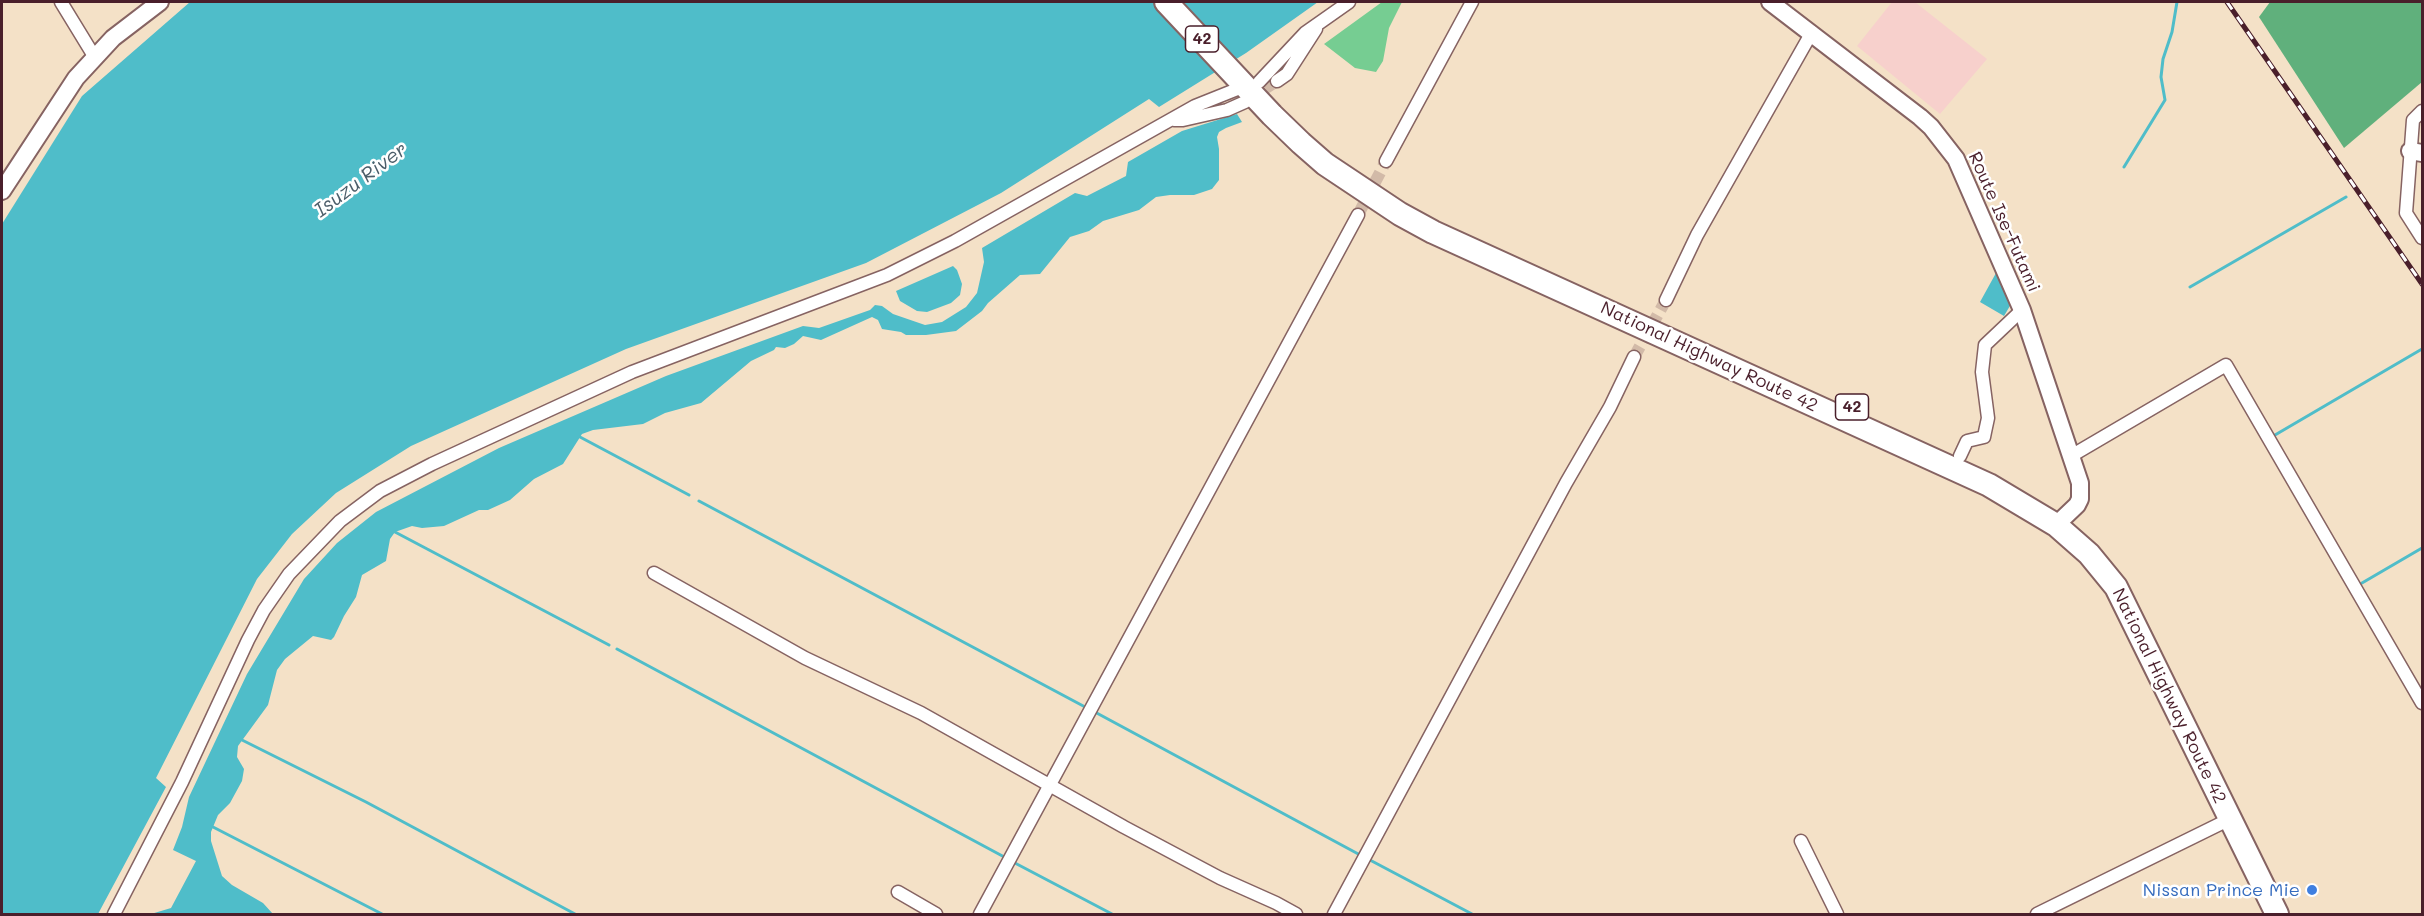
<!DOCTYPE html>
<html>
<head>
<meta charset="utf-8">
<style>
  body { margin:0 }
  #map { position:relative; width:2424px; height:916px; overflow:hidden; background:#f4e1c7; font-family:Mali,sans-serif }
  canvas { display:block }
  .frame { position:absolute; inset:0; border:3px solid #4a1f2b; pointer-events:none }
</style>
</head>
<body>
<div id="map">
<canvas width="2424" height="916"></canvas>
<div class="frame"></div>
</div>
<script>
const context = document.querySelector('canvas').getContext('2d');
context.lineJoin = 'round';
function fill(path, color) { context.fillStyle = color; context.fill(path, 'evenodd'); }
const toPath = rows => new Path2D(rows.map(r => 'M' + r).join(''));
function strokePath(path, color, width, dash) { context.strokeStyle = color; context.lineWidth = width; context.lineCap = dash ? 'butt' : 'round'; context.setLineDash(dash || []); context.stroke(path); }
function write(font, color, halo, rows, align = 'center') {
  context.font = font + ' Mali,sans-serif'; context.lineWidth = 5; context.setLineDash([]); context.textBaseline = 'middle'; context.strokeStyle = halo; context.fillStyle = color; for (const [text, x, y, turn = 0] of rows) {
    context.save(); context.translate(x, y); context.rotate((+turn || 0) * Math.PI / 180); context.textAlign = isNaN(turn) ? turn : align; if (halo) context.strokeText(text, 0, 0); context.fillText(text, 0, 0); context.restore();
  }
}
const built = toPath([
  [1892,2,1915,2,1987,59,1940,114,1857,46]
]);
const green = toPath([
  [1382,2,1402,2,1389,28,1383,61,1376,72,1355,68,1324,44]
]);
const forest = toPath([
  [2270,2,2422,2,2422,82,2344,148,2259,17]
]);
const water = toPath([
  [190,2,1318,2,1246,53,1159,107,1149,99,1001,193,866,263,626,349,411,446,336,493,292,534,257,579,156,778,166,787,98,914,2,914,2,224,82,96],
  [1237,114,1242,122,1226,128,1219,132,1217,137,1219,149,1219,180,1212,189,1194,195,1170,195,1156,197,1139,210,1103,221,1089,231,1070,237,1040,274,1020,275,988,303,982,311,956,331,926,335,906,335,901,332,882,329,878,320,872,317,821,340,803,336,794,344,785,348,776,347,774,350,751,361,701,403,665,413,643,424,593,430,582,434,563,464,534,479,510,500,488,510,479,510,444,526,422,528,412,526,395,532,390,539,386,561,362,575,356,597,344,616,334,637,331,640,313,636,285,659,277,670,268,705,238,746,237,757,244,769,242,781,230,803,218,815,211,832,211,841,222,876,232,885,263,903,273,914,151,914,171,908,196,861,173,850,182,827,189,797,247,674,304,579,337,543,376,512,499,448,666,376,803,326,819,328,870,310,875,305,882,306,893,314,925,325,942,322,966,307,977,293,984,262,982,248,1075,193,1087,196,1126,176,1128,162,1182,131],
  [1986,249,2014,299,2004,316,1980,302,1996,273],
  [953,266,957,270,962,284,960,295,951,303,927,312,917,311,900,301,896,291]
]);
const stream = toPath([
  [2124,167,2165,100,2161,77,2163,59,2172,32,2177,2],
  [2190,287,2346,197],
  [2275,435,2422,349],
  [580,437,689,495],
  [699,501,1087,708],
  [395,532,609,645],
  [2362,583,2422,548],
  [617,649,1008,859],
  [1093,711,1362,856],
  [242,740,366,802,575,914],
  [213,827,382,914],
  [1368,859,1472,914],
  [1013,862,1112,914]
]);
const streetTunnel = toPath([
  [1250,98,1277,81],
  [1358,215,1386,161],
  [1634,357,1666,300]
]);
const street = toPath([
  [61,2,94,56],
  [1277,81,1287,74,1316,29],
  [1259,82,1305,33,1349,2],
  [2422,111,2413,120,2406,213,2422,238],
  [1174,120,1183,120,1227,110,1245,102],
  [1386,161,1472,2],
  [1666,300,1697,235,1812,32],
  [1960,456,1967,441,1984,437,1985,432,1988,418,1982,372,1985,345,2022,310],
  [2071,456,2226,365,2422,703],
  [654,573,805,658,921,713,1124,827,1220,878,1276,903,1296,914],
  [1801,841,1837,914],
  [898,892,936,914],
  [114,914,182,782,248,640,264,610,289,574,340,521,380,491,432,464,632,372,887,275,955,241,1195,106,1245,86],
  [980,914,1358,215],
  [1334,914,1566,483,1610,407,1634,357],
  [2037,914,2230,819]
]);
const secondary = toPath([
  [1770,2,1920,117,1931,127,1956,159,2022,310,2080,483,2080,499,2077,505,2056,525],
  [2410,151,2422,153],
  [2,191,76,78,113,38,160,2]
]);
const highway = toPath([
  [1166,2,1272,115,1301,143,1325,164,1400,214,1433,232,1989,485,2056,525,2089,554,2116,587,2277,914]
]);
const rail = toPath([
  [2227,2,2422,284]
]);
const markers = [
  [2312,890,6,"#3f7fe0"]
];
const shields = [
  [1202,39,33],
  [1852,407,33]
];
const shieldNames = [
  ["42",1202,39],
  ["42",1852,407]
];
const streetNames = [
  ["Route Ise-Futami",2004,222,66],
  ["National Highway Route 42",1709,357,25],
  ["National Highway Route 42",2169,696,64]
];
const shopNames = [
  ["Nissan Prince Mie",2300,890]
];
const waterNames = [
  ["Isuzu River",361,180,-37]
];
fill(built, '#f7d0cc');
fill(green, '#76cd92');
fill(forest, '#60b07c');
fill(water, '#4fbdc9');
strokePath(stream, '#4fbdc9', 3);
strokePath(streetTunnel, '#d2baa8', 12, [12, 6]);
strokePath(street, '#866362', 15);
strokePath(secondary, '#866362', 20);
strokePath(highway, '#866362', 26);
strokePath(street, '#fff', 12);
strokePath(secondary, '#fff', 16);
strokePath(highway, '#fff', 22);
strokePath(rail, '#4a1f2b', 5);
strokePath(rail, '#fff', 3, [9]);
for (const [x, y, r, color] of markers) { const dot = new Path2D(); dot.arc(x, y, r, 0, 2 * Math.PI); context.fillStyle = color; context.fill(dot); strokePath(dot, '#fff', 2); }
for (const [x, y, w] of shields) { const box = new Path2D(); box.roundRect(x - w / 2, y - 13, w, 26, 4.5); context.fillStyle = '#fff'; context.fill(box); strokePath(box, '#4a1f2b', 1.5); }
write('bold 16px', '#4a1f2b', null, shieldNames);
write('18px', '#4a1f2b', '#fff', streetNames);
write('18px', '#366cbe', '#fff', shopNames, 'right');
write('italic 20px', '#4c5e6a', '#fff', waterNames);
</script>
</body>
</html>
